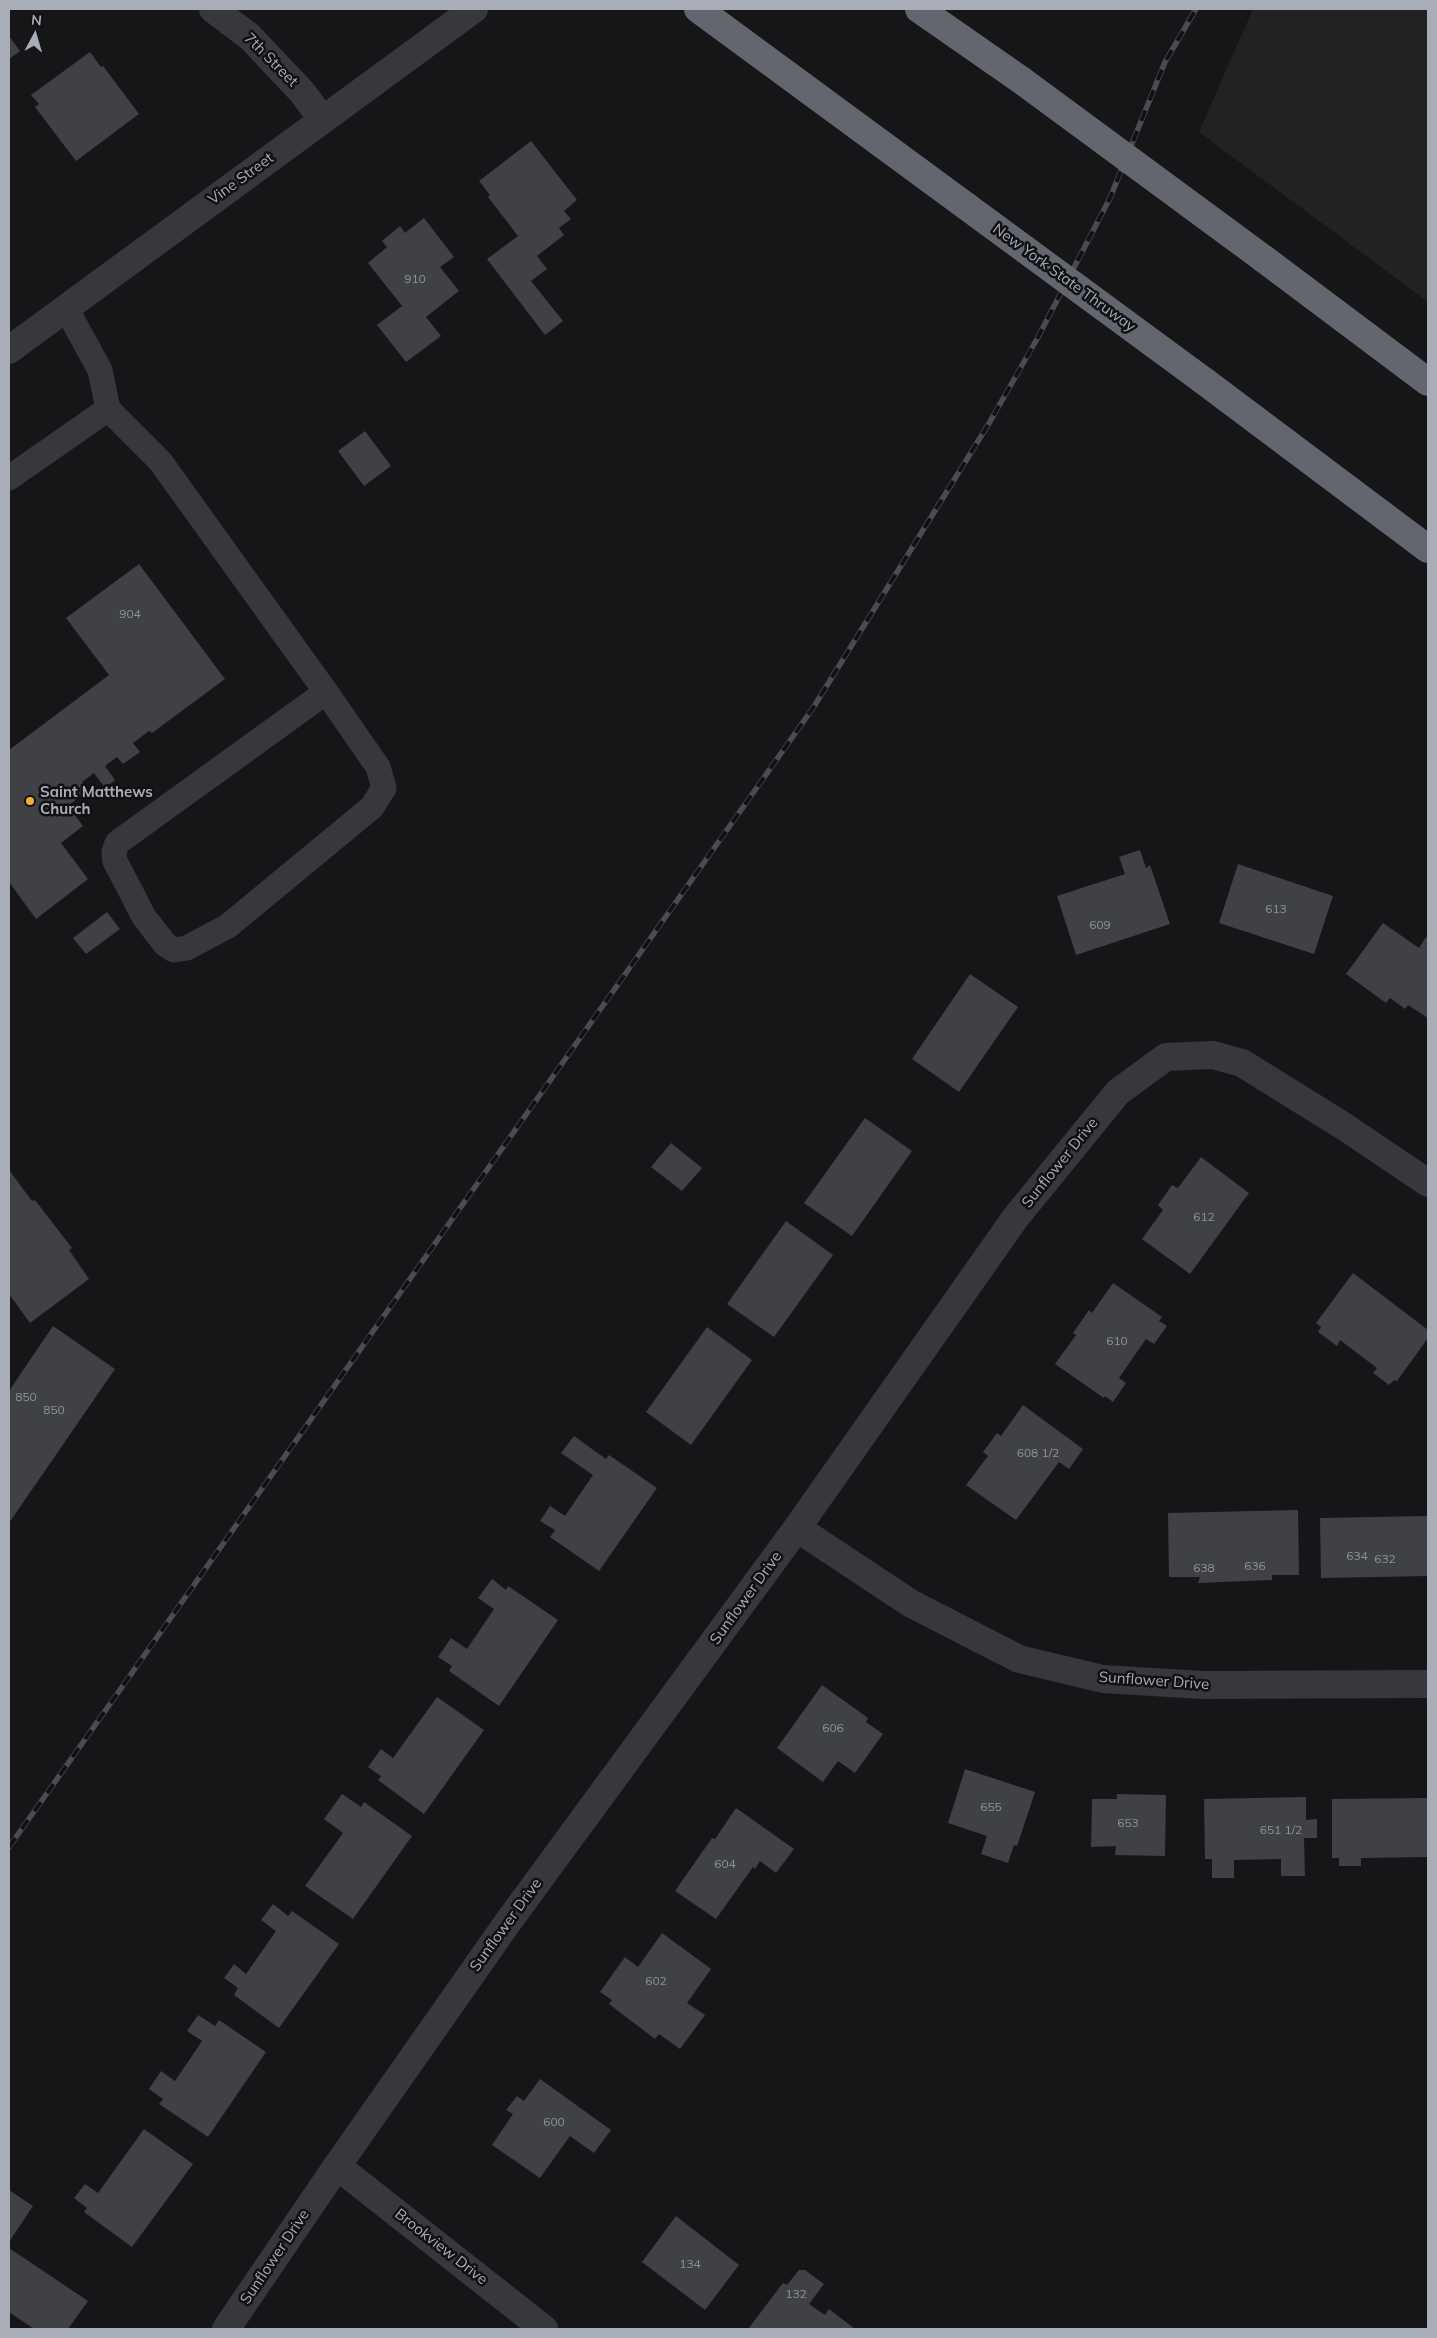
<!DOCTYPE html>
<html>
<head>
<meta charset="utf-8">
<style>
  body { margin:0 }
  #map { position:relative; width:1437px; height:2338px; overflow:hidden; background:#161618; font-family:Mulish,sans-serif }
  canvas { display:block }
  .frame { position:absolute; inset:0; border:10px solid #a8adb8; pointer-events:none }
  .north { position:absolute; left:10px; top:10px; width:50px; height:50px; -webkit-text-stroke:4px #111113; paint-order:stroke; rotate:6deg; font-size:14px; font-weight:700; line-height:20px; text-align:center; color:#a8adb8 }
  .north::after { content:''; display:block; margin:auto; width:18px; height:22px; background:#a8adb8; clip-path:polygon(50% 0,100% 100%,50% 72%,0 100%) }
</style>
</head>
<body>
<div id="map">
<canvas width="1437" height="2338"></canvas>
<div class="frame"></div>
<div class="north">N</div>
</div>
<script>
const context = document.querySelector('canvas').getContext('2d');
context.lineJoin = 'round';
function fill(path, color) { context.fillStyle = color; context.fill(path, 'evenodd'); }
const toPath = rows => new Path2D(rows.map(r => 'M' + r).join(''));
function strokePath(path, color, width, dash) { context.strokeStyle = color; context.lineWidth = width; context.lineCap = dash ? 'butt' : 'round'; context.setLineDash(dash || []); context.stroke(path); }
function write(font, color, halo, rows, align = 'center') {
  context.font = font + ' Mulish,sans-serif'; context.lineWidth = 5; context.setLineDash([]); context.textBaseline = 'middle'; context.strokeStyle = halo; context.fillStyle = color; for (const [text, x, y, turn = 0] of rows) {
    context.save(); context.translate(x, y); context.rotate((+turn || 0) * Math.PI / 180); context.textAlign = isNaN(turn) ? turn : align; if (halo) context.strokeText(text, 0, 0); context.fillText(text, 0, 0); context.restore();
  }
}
const built = toPath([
  [1253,9,1428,9,1428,302,1199,132]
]);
const building = toPath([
  [9,36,20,51,9,59],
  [90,52,101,67,103,66,139,114,76,161,35,107,39,104,31,95],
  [531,141,577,200,564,211,571,219,559,228,564,235,537,256,547,269,531,281,563,321,545,335,487,259,518,236,488,197,490,195,479,181],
  [424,218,454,257,440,267,459,291,426,317,441,336,406,362,377,325,402,306,368,263,387,247,382,241,400,226,405,233],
  [365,431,391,466,364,486,338,451],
  [139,564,225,679,152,733,149,731,133,743,140,752,123,764,117,757,105,766,115,780,105,788,94,773,82,782,85,787,82,789,86,792,68,806,83,826,61,843,88,879,36,919,9,882,9,750,109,675,66,618],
  [1140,850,1146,868,1150,865,1170,924,1076,955,1057,896,1125,874,1119,857],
  [1238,864,1333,896,1314,954,1219,923],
  [107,912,120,929,86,954,73,938],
  [1383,923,1419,948,1426,937,1428,939,1428,1018,1408,1005,1405,1009,1390,998,1386,1003,1346,974],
  [970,974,1018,1007,959,1092,912,1059],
  [865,1118,912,1151,852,1236,804,1203],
  [671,1143,702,1168,682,1191,651,1167],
  [1201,1157,1249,1193,1190,1274,1142,1239,1163,1210,1158,1205,1172,1185,1178,1188],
  [9,1170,32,1201,35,1200,72,1248,69,1250,89,1279,30,1323,9,1294],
  [786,1221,833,1255,774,1337,727,1304],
  [1353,1273,1428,1330,1428,1338,1397,1381,1394,1380,1389,1385,1373,1373,1377,1368,1340,1340,1337,1346,1318,1332,1321,1327,1316,1323],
  [1113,1283,1162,1317,1159,1321,1167,1326,1154,1344,1146,1339,1119,1378,1126,1383,1113,1402,1105,1396,1104,1398,1055,1364,1076,1335,1073,1333,1089,1310,1092,1313],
  [53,1326,115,1369,9,1523,9,1391],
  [707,1327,752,1360,691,1445,646,1412],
  [1023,1405,1083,1449,1069,1469,1059,1462,1016,1520,966,1485,988,1456,983,1452,997,1433,1001,1436],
  [574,1436,606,1459,609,1455,657,1488,599,1571,550,1537,555,1530,540,1521,550,1506,565,1516,593,1475,561,1453],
  [1298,1510,1299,1575,1272,1575,1272,1580,1198,1583,1200,1577,1169,1577,1168,1513],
  [1428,1516,1428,1576,1321,1578,1320,1518],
  [492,1579,506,1590,508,1586,558,1620,499,1706,449,1671,452,1666,438,1657,451,1638,467,1649,494,1609,478,1598],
  [822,1685,868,1718,866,1722,883,1734,855,1773,838,1761,823,1782,777,1748],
  [437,1697,484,1730,424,1814,378,1780,381,1776,368,1767,381,1749,393,1758],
  [965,1769,1035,1792,1017,1846,1014,1845,1008,1863,981,1854,987,1836,948,1823],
  [342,1794,361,1807,364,1802,412,1836,353,1919,305,1886,343,1833,324,1819],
  [1117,1794,1166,1795,1165,1856,1115,1855,1116,1846,1091,1847,1092,1799,1117,1799],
  [1306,1797,1306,1820,1317,1819,1317,1838,1304,1838,1305,1876,1281,1876,1281,1859,1234,1860,1234,1878,1212,1878,1212,1859,1205,1859,1204,1799],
  [1428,1798,1428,1857,1361,1858,1361,1866,1339,1866,1339,1858,1332,1858,1332,1799],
  [736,1808,794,1849,776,1873,760,1861,755,1869,753,1867,716,1919,675,1891,712,1838,715,1839],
  [273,1904,288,1916,292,1911,339,1944,279,2028,234,1995,238,1988,224,1978,234,1964,246,1974,276,1931,261,1920],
  [662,1933,711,1969,687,2003,705,2015,680,2049,659,2034,655,2039,609,2004,612,2000,600,1992,625,1957,638,1967],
  [198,2015,215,2026,219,2020,266,2052,208,2137,159,2104,163,2099,149,2089,161,2071,175,2081,202,2041,187,2031],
  [540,2079,611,2130,594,2153,570,2136,540,2178,492,2145,513,2114,506,2110,517,2096,524,2101],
  [144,2129,193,2164,132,2247,84,2212,87,2208,74,2198,85,2184,98,2193],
  [9,2190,33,2206,9,2242],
  [676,2216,739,2265,705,2310,642,2262],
  [9,2248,88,2301,68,2329,34,2329,9,2312],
  [799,2270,805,2270,824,2284,809,2304,825,2315,829,2309,855,2329,748,2329,783,2283,787,2285]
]);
const service = toPath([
  [108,409,160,461,326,692,378,767,384,788,372,807,228,926,187,948,174,950,165,944,144,917,115,861,114,852,117,843,326,692],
  [9,478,108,409,100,370,66,308]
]);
const minor = toPath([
  [213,9,250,37,302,92,322,119],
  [797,1528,910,1603,1019,1659,1103,1679,1202,1685,1428,1684],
  [337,2166,544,2329],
  [226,2329,337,2166,508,1922,797,1528,1016,1217,1118,1092,1166,1057,1213,1055,1242,1063,1345,1127,1428,1183]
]);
const tertiary = toPath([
  [9,350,474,9]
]);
const motorway = toPath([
  [698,9,966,206],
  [919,9,1021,80],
  [1264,259,1428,382],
  [1204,381,1428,549]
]);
const rail = toPath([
  [9,1847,813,708,988,425,1037,339,1110,198,1165,62,1196,9]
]);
const motorwayBridge = toPath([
  [1021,80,1264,259],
  [966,206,1204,381]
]);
const markers = [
  [30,801,5,"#f2b134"]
];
const numberNames = [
  ["910",415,279],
  ["904",130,614],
  ["613",1276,909],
  ["609",1100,925],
  ["612",1204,1217],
  ["610",1117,1341],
  ["850",26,1397],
  ["850",54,1410],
  ["608 1/2",1038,1453],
  ["634",1357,1556],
  ["632",1385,1559],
  ["636",1255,1566],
  ["638",1204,1568],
  ["606",833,1728],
  ["655",991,1807],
  ["653",1128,1823],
  ["651 1/2",1281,1830],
  ["604",725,1864],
  ["602",656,1981],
  ["600",554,2122],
  ["134",690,2264],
  ["132",796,2294]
];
const streetNames = [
  ["7th Street",271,60,45],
  ["Vine Street",241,179,-36],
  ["New York State Thruway",1064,278,36],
  ["Sunflower Drive",1060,1163,-51],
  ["Sunflower Drive",746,1598,-54],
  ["Sunflower Drive",1154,1681,4],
  ["Sunflower Drive",506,1925,-54],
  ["Brookview Drive",441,2247,38],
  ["Sunflower Drive",275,2257,-56]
];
const poiNames = [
  ["Saint Matthews",40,792],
  ["Church",40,809]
];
fill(built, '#222225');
fill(building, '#404145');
strokePath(service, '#37383d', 25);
strokePath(minor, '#37383d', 28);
strokePath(tertiary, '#37383d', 28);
strokePath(motorway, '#63666e', 28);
strokePath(rail, '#4a4c52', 5.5);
strokePath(rail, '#111113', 4, [11]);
strokePath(motorwayBridge, '#63666e', 28);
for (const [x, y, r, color] of markers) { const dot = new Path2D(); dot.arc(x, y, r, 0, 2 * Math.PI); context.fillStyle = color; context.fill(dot); strokePath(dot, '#111113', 2); }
write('12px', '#8e929b', null, numberNames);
write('15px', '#a8adb8', '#111113', streetNames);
write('bold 15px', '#a8adb8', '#111113', poiNames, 'left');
</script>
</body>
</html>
